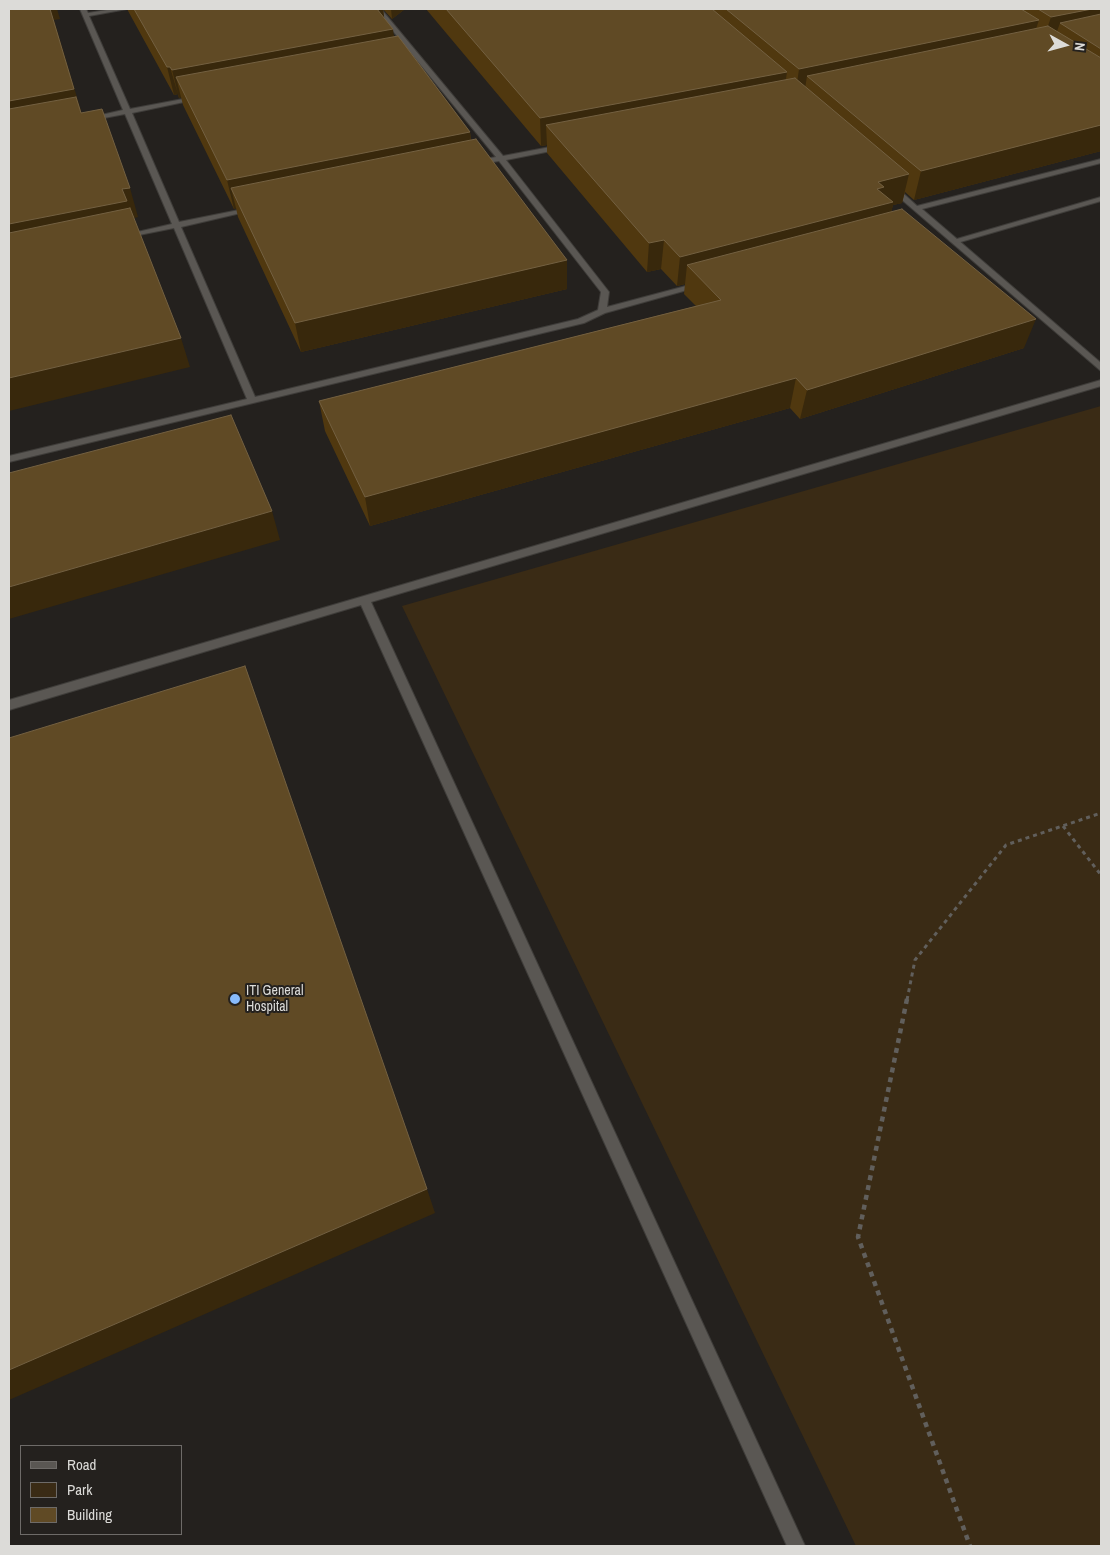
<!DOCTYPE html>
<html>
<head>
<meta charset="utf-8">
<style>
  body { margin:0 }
  #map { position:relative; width:1110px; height:1555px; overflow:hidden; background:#24211e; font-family:"Archivo Narrow",sans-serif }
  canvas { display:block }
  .frame { position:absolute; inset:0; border:10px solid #dcdbd8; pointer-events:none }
  .legend { position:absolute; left:20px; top:1445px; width:162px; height:90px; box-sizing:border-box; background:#24211e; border:1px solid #6e6b68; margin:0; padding:6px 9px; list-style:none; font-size:15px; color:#dcdbd8 }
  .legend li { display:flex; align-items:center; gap:10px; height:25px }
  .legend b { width:25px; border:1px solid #6e6b68 }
  .north { position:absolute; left:1040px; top:20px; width:50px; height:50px; -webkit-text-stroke:4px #24211e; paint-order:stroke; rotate:97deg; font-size:14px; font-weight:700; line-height:20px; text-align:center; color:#dcdbd8 }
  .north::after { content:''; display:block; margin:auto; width:18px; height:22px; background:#dcdbd8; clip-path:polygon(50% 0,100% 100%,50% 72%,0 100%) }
</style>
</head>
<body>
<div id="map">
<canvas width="1110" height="1555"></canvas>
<div class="frame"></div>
<ul class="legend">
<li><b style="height:6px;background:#5a5753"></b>Road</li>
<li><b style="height:14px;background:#3a2b15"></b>Park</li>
<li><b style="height:14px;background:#604a25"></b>Building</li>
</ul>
<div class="north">N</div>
</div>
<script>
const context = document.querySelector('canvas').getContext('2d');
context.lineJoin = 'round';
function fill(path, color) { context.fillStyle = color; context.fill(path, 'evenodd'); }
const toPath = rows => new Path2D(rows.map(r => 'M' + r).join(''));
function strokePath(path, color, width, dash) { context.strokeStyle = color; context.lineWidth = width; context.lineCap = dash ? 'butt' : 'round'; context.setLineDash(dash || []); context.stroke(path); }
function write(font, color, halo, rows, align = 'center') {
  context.font = font + ' "Archivo Narrow",sans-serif'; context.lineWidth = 4; context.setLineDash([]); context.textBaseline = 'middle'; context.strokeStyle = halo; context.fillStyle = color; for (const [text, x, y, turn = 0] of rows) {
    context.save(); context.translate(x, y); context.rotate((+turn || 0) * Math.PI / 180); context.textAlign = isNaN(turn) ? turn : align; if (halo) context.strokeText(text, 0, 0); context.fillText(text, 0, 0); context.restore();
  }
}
const green = toPath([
  [1101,406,1101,1546,856,1546,402,606]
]);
const pathFar1 = toPath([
  [1063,826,1101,875],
  [907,1000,915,960,1006,845,1101,813]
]);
const path = toPath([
  [907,999,858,1237,970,1546]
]);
const service = toPath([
  [80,9,86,9,88,13,113,9,127,9,89,16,130,109,199,96,203,98,132,113,179,222,254,207,258,209,181,227,255,397,578,319,598,310,601,292,499,161,474,165,474,161,496,157,375,9,381,9,503,156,566,144,566,148,506,160,609,292,607,307,701,282,705,285,605,313,584,323,9,462,9,456,247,399,174,228,124,238,120,236,172,224,125,114,88,121,84,119,123,110,80,9],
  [1101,159,1101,163,922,209,1101,363,1101,371,887,187,894,185,917,206,1101,159]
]);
const minor = toPath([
  [1101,197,1101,201,957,243,950,241,1101,197],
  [1101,380,1101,386,371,602,805,1546,787,1546,361,605,9,710,9,700,1101,380]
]);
const wall = toPath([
  [127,9,405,9,392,19,383,9,384,18,394,36,470,132,471,140,567,289,301,352,238,217,236,208,234,209,183,105,181,97,179,98,178,94,174,95],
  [426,9,1101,9,1101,151,914,200,905,192,902,203,893,205,891,212,1024,348,800,419,790,408,370,526,325,431,319,401,696,306,684,294,685,284,677,286,661,269,647,272,547,153,547,145,541,146]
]);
const shadedWall = toPath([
  [50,9,57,9,60,19,54,20,90,141,9,131,9,101],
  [374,9,383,9,385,24],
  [391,9,405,9,392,19],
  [1092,9,1101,9,1101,32,1060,23,1053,42,1042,44,1051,17],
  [1039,20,1030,47,807,76,804,95,795,97,799,69],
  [393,29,396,56,176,77,181,97,179,98,172,70],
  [167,67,170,67,178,94,174,95],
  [787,72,783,100,546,125,547,145,541,146,540,118],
  [1101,125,1101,151,914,200,921,171],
  [470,132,472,160,231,188,236,208,234,209,227,180],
  [909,174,902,203,893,205,886,231,687,265,685,284,677,286,680,257,878,182],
  [130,188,138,217,9,255,9,224,122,189],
  [664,240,661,269,647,272,649,243],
  [567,260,567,289,301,352,295,323],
  [1036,319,1024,348,800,419,807,390],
  [181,338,190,367,9,411,9,378],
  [796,378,790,408,370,526,365,497],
  [272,511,280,540,9,619,9,587],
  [427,1189,435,1213,9,1400,9,1370]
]);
const building = toPath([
  [9,9,50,9,74,89,9,101,9,9],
  [134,9,377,9,393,29,172,70,170,67,167,67,134,9],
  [446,9,712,9,787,72,540,118,446,9],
  [726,9,1021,9,1039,20,799,69,726,9],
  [1038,9,1092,9,1051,17,1038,9],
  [1101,14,1101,49,1060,23,1101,14],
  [1048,26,1101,58,1101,125,921,171,807,76,1048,26],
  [398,36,470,132,227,180,176,77,398,36],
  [795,78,909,174,878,182,884,187,877,189,893,202,680,257,664,240,649,243,546,125,795,78],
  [76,97,81,113,102,109,130,188,122,189,127,201,9,224,9,109,76,97],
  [476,139,567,260,295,323,231,188,476,139],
  [130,208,181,338,9,378,9,233,130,208],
  [902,209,1036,319,807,390,796,378,365,497,319,401,721,300,687,265,902,209],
  [231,415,272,511,9,587,9,473,231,415],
  [245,666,427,1189,9,1370,9,738,245,666]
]);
const markers = [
  [235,999,6,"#88bbfc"]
];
const poiNames = [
  ["ITI General",246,991],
  ["Hospital",246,1007]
];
fill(green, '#3a2b15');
strokePath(service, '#3f3d3a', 2);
strokePath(minor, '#3f3d3a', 2);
strokePath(pathFar1, '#615f5c', 3, [4, 4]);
strokePath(path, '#615f5c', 4.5, [5, 5]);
fill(service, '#5a5753');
fill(minor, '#5a5753');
fill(wall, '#50380f');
fill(shadedWall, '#38280c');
fill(building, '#604a25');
strokePath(building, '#736041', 1);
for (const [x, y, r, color] of markers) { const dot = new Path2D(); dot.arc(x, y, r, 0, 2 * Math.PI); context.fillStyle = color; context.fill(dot); strokePath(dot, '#24211e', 2); }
write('14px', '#dcdbd8', '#24211e', poiNames, 'left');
</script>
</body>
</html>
